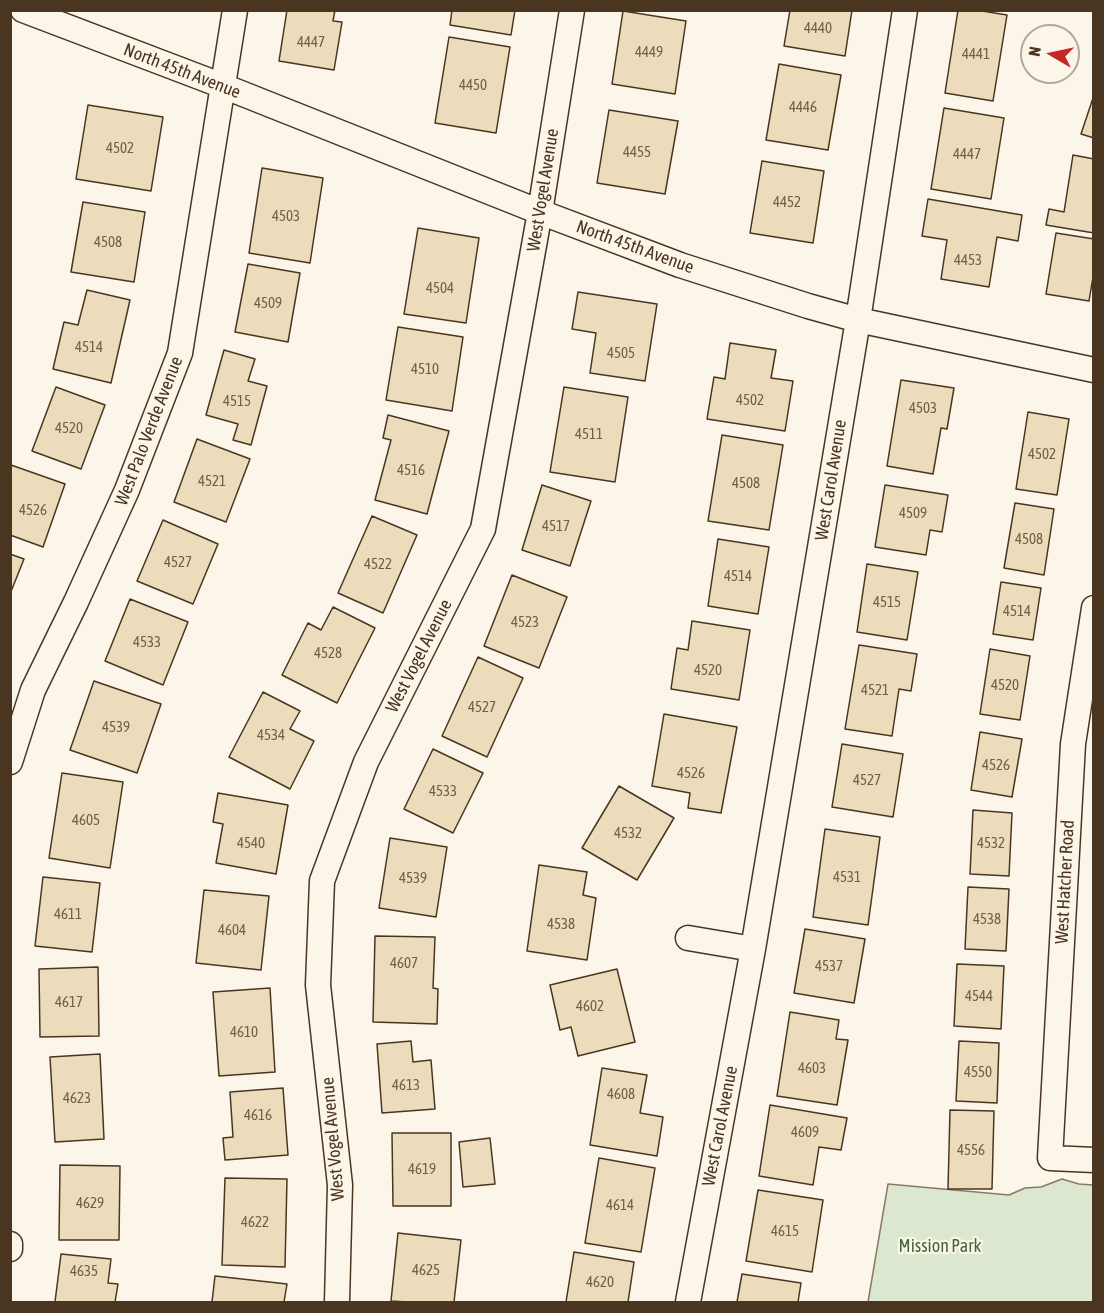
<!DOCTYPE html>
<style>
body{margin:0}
#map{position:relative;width:1104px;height:1313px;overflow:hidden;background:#fbf6e9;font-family:"Asap Condensed",sans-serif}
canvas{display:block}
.frame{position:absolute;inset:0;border:12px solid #4a3520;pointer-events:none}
.north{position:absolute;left:1020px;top:24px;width:60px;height:60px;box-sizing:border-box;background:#fbf6e9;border:2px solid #b4a999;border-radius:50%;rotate:279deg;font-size:16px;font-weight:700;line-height:24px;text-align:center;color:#4a3520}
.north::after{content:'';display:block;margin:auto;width:21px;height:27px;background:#c62828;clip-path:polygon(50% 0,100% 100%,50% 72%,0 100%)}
</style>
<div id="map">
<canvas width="1104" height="1313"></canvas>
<div class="frame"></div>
<div class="north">N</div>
</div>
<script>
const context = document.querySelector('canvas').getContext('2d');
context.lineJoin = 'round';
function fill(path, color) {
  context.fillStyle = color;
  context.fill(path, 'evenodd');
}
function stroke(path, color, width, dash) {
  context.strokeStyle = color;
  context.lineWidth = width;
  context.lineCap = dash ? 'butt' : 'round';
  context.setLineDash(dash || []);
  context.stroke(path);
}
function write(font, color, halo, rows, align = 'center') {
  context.font = font + ' "Asap Condensed",sans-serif';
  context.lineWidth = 4.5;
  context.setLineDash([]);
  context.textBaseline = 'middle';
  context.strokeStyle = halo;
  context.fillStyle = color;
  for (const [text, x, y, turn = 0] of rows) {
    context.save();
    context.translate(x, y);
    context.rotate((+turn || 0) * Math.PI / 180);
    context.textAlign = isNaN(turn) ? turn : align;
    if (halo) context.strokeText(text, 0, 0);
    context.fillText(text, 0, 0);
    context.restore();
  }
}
const green = new Path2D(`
 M1062,1179L1079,1184L1093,1185V1302H868L888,1184L1009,1195L1025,1188L1041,1187Z`);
fill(green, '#dce7d0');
stroke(green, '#887966', 1.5);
const building = new Path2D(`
 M287,10H335L333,21L342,22L334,70L279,61Z
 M452,10H515L511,35L450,25Z
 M790,10H852L845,56L784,46Z
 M958,10H976L1007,15L993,101L945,93Z
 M623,11L686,21L675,94L612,84Z
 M449,37L510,47L496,133L435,123Z
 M779,64L841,75L828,150L766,140Z
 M1094,95V138L1081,134Z
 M88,105L163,117L151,191L76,179Z
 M944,108L1004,118L991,199L931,189Z
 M609,110L678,121L665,194L597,183Z
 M1073,155L1094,159V233L1046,225L1049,209L1064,212Z
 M762,161L824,171L813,243L750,233Z
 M262,168L323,178L310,263L249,253Z
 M928,199L1022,215L1018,241L997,237L989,287L941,279L947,240L922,236Z
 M83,202L145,212L134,282L71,272Z
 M418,228L479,238L466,323L404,314Z
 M1056,233L1094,239V271L1089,301L1046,294Z
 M248,264L300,273L288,342L235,332Z
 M87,290L130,300L111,383L53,369L64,322L78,325Z
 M578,292L657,304L645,381L590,373L596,333L572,329Z
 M398,327L463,337L452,411L386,400Z
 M730,343L776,350L771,378L793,381L785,431L707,419L714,377L725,379Z
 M224,350L255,359L248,381L267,386L251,445L233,440L238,424L206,415Z
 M901,380L954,388L947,429L941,428L933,474L887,466Z
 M56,387L105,405L81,469L32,451Z
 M564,387L628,397L615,482L550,472Z
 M1028,412L1069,419L1057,495L1016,489Z
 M388,415L449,431L427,514L375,500L391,440L383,438Z
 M722,435L783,445L769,530L708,521Z
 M197,439L250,459L226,522L174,502Z
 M11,465L65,484L43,547L10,535Z
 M542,485L591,501L570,566L522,550Z
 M885,485L948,495L942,532L930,530L926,555L875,547Z
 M1015,503L1054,509L1044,575L1004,568Z
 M372,516L417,535L383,613L338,593Z
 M163,520L218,544L193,604L137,581Z
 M718,539L769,547L758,614L708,606Z
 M10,554L24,559L10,594Z
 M867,564L918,572L907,640L857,632Z
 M512,575L567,597L539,668L484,646Z
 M1001,582L1041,588L1033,640L993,634Z
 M130,599L188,622L163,685L105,661Z
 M333,607L375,628L337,703L282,675L308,623L321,630Z
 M692,621L750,630L739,700L671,689L677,648L688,650Z
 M859,645L917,654L911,691L899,689L892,736L845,729Z
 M990,649L1030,656L1020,720L980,714Z
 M478,657L523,678L487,757L442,736Z
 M94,681L161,704L137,773L70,750Z
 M263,692L300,711L290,729L314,741L290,789L229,757Z
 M664,714L737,727L721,813L688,808L690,793L652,786Z
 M980,732L1022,739L1012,797L971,790Z
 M842,744L903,754L893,817L832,807Z
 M433,749L483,773L453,833L404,809Z
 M62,773L123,782L110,868L49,858Z
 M619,786L674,818L637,880L582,848Z
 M218,793L288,805L276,874L216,863L223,824L213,822Z
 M973,810L1012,813L1009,876L970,874Z
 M825,829L880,837L868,925L813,917Z
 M390,838L447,847L436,917L379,908Z
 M539,865L587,872L583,895L596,898L587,960L527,951Z
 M43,877L100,883L92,952L35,946Z
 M968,887L1009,889L1006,951L965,949Z
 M204,890L269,896L261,970L196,963Z
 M805,929L865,939L854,1003L794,993Z
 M375,936L435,937L433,988L438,989L437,1024L373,1022Z
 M957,964L1004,966L1001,1029L954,1026Z
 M98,967L99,1036L40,1037L39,969Z
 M617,969L635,1042L578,1056L571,1027L560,1030L550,985Z
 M270,988L275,1072L219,1076L213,992Z
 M790,1012L839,1020L836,1039L848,1040L837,1105L777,1096Z
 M411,1041L413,1062L431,1060L435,1109L382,1113L377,1044Z
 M959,1041L999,1043L997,1103L956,1101Z
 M100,1054L104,1139L55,1142L50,1057Z
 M602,1068L647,1075L640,1113L663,1117L657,1156L590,1145Z
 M283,1088L288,1155L225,1160L223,1138L233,1137L230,1092Z
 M770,1105L847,1118L841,1150L819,1147L813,1185L759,1176Z
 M950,1110L994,1111L992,1189H948Z
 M392,1133H451V1206H393Z
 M490,1138L495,1184L463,1187L459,1142Z
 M599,1158L655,1168L641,1252L585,1243Z
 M60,1165L120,1166L119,1240H59Z
 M225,1178L287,1179L285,1267L222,1265Z
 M758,1190L823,1200L812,1272L746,1261Z
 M398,1233L461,1240L454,1302H407L391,1301Z
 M574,1252L634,1262L628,1302H566Z
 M61,1254L111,1259L108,1283L118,1284L115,1302H55Z
 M742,1274L801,1283L798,1302H737Z
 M215,1276L287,1284L284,1302H212Z`);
fill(building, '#ecdcbc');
stroke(building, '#4a3520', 1.5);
const minor = new Path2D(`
 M23,10L223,86L540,212L680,265L808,306L858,320L1094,370
 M1094,608L1073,744L1050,1158L1094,1160
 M10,762L33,690L76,602L127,490L180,353L235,10
 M688,938L753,949
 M10,1244V1249
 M337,1302L340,1185L318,985L322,881L366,762L483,529L540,212L572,10
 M688,1302L753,949L858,320L905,10`);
stroke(minor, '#4a3520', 27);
stroke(minor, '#fbf6e9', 24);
write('15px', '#725f47', null, [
 ["4440",818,28],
 ["4447",311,42],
 ["4449",649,52],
 ["4441",976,54],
 ["4450",473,85],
 ["4446",803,107],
 ["4502",120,148],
 ["4455",637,152],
 ["4447",967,154],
 ["4452",787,202],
 ["4503",286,216],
 ["4508",108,242],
 ["4453",968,260],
 ["4504",440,288],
 ["4509",268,303],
 ["4514",89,347],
 ["4505",621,353],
 ["4510",425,369],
 ["4502",750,400],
 ["4515",237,401],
 ["4503",923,408],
 ["4520",69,428],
 ["4511",589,434],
 ["4502",1042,454],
 ["4516",411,470],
 ["4521",212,481],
 ["4508",746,483],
 ["4526",33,510],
 ["4509",913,513],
 ["4517",556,526],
 ["4508",1029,539],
 ["4527",178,562],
 ["4522",378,564],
 ["4514",738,576],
 ["4515",887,602],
 ["4514",1017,611],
 ["4523",525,622],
 ["4533",147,642],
 ["4528",328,653],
 ["4520",708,670],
 ["4520",1005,685],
 ["4521",875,690],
 ["4527",482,707],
 ["4539",116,727],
 ["4534",271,735],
 ["4526",996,765],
 ["4526",691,773],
 ["4527",867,780],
 ["4533",443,791],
 ["4605",86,820],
 ["4532",628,833],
 ["4540",251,843],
 ["4532",991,843],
 ["4531",847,877],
 ["4539",413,878],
 ["4611",68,914],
 ["4538",987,919],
 ["4538",561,924],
 ["4604",232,930],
 ["4607",404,963],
 ["4537",829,966],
 ["4544",979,996],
 ["4617",69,1002],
 ["4602",590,1006],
 ["4610",244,1032],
 ["4603",812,1068],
 ["4550",978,1072],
 ["4613",406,1085],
 ["4608",621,1094],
 ["4623",77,1098],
 ["4616",258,1115],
 ["4609",805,1132],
 ["4556",971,1150],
 ["4619",422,1169],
 ["4629",90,1203],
 ["4614",620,1205],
 ["4622",255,1222],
 ["4615",785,1231],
 ["4625",426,1270],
 ["4635",84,1271],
 ["4620",600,1282]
]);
write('18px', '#4a3520', '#fbf6e9', [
 ["North 45th Avenue",182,71,21],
 ["West Vogel Avenue",543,190,-81],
 ["North 45th Avenue",635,247,20],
 ["West Palo Verde Avenue",149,431,-69],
 ["West Carol Avenue",831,480,-81],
 ["West Vogel Avenue",419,656,-63],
 ["West Hatcher Road",1065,882,-87],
 ["West Carol Avenue",720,1126,-79],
 ["West Vogel Avenue",333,1139,-95]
]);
write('18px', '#436837', '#fbf6e9', [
 ["Mission Park",940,1246]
]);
</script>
